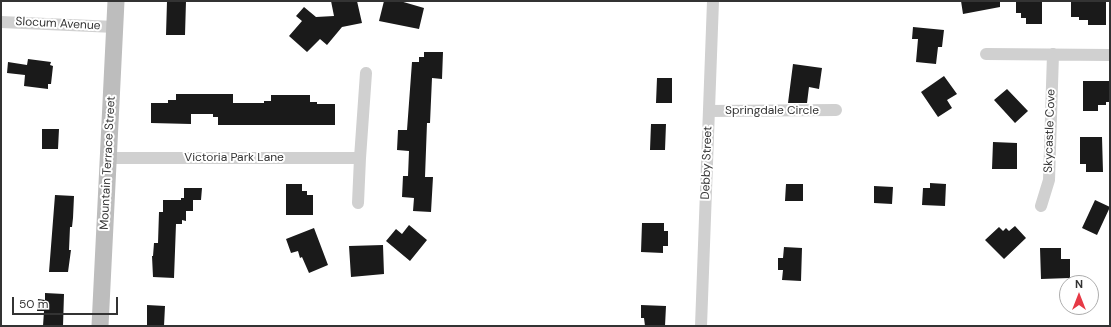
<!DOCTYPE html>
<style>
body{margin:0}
#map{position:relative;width:1111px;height:327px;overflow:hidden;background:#fff;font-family:"DM Sans",sans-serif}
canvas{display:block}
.frame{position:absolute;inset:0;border:2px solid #333;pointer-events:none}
.north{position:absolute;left:1059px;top:275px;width:40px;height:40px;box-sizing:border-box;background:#fff;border:1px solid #adadad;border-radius:50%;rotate:0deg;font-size:11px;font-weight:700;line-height:16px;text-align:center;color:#333}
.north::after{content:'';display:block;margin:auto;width:14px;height:18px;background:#e63946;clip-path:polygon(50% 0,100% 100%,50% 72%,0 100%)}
.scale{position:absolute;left:12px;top:297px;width:106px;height:18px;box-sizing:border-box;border:2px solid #333;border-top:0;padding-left:5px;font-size:12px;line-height:14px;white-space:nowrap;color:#333;-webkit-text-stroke:3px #fff;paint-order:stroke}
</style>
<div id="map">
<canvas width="1111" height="327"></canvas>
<div class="frame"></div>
<div class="north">N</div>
<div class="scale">50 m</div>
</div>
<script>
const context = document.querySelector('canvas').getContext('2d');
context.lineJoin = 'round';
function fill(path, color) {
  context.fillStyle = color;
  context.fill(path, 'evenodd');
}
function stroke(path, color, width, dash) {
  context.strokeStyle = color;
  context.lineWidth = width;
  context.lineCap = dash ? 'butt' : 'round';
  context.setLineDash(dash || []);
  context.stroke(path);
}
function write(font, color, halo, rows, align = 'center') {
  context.font = font + ' "DM Sans",sans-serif';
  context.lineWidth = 4;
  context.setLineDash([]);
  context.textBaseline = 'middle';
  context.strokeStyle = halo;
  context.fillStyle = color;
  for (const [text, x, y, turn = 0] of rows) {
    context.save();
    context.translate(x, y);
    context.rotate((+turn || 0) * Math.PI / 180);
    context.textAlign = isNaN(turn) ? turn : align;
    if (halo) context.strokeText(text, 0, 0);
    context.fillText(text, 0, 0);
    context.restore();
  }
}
fill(new Path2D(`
 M167,1H186L185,35H166Z
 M331,1H357L362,23L342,27L327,45L320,39L307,52L289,36L302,21L296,16L304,7L316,17L334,16Z
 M384,1H400L424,8L419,29L379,21Z
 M961,1H1000V7L963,14Z
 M1016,1H1042V24H1026V18H1021V13H1016Z
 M1071,1H1106V25H1088V20H1079V17H1071Z
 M913,27L944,30L942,47H938L936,64L916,62L918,39H912Z
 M424,52H443L442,79L432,78L430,123H427L425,177H433L431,212L413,211L414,198L402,197L403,176H408L409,151L397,150L398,130H407L412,62H419V57H424Z
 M28,59L51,62L50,65L53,66L51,84H48V89L24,86L25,75L7,73L8,62L27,65Z
 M793,64L822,68L819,89L809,87L807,103H788Z
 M944,76L957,94L947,100L952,108L938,117L921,92Z
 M657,78H672V103H656Z
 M1083,81H1110V102H1106V105H1098V111H1083Z
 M1007,89L1028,111L1015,123L994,100Z
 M176,94H233V103H264V101H271V95H310V102H317V104H335V125H218V117H213V114H191V124L151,123V103H168V100H176Z
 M651,124H666L665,150H650Z
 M42,129H59L58,149H42Z
 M1080,137H1102L1103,172H1086V164H1080Z
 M993,142L1017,143V169H992Z
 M930,183L946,184L945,206L922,205L923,188H930Z
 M286,184H302V191H307V195H313V215H286Z
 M786,184H803V201H785Z
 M874,186L893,187L892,204L874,203Z
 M184,188H202L201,200H193V211H186V221L182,220V224H176L174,278L153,277L152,256H153L154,243H158L159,212H163V200H181V198H184Z
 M55,195L74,196L73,218L72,227H70L69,250H71L68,272H49Z
 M1095,200L1110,207L1097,235L1082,228Z
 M642,223H664V231H668V246H663V253L641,252Z
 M409,225L427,240L410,261L386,241L396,229L402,234Z
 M1015,226L1026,238L1004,259L985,240L999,227L1003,231L1006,228L1009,231Z
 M314,228L328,265L309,273L302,257L300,258L298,251L291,253L286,239Z
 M383,245L384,274L351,277L349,246Z
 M784,247L802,248L801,281L782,280L783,270H778V258H783Z
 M1040,248H1061V259H1070V278L1041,279Z
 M45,293L64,294L63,326H43L44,311H37L38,299L45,300Z
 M147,305L165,306L164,326H147Z
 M641,305L666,306L665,326H645L644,318H641Z`), '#1a1a1a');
stroke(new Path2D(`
 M1,22L115,27
 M986,54L1110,55
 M709,111L836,110
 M108,158H360L366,73
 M358,203L360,158
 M1041,206L1049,180L1053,54
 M701,326L713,1`), '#d0d0d0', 12);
stroke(new Path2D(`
 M100,326L116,1`), '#bdbdbd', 17);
write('12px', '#333', '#fff', [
 ["Slocum Avenue",58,24,3],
 ["Springdale Circle",772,111],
 ["Skycastle Cove",1050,131,-88],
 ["Victoria Park Lane",234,158],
 ["Mountain Terrace Street",108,163,-87],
 ["Debby Street",707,163,-88]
]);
</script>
